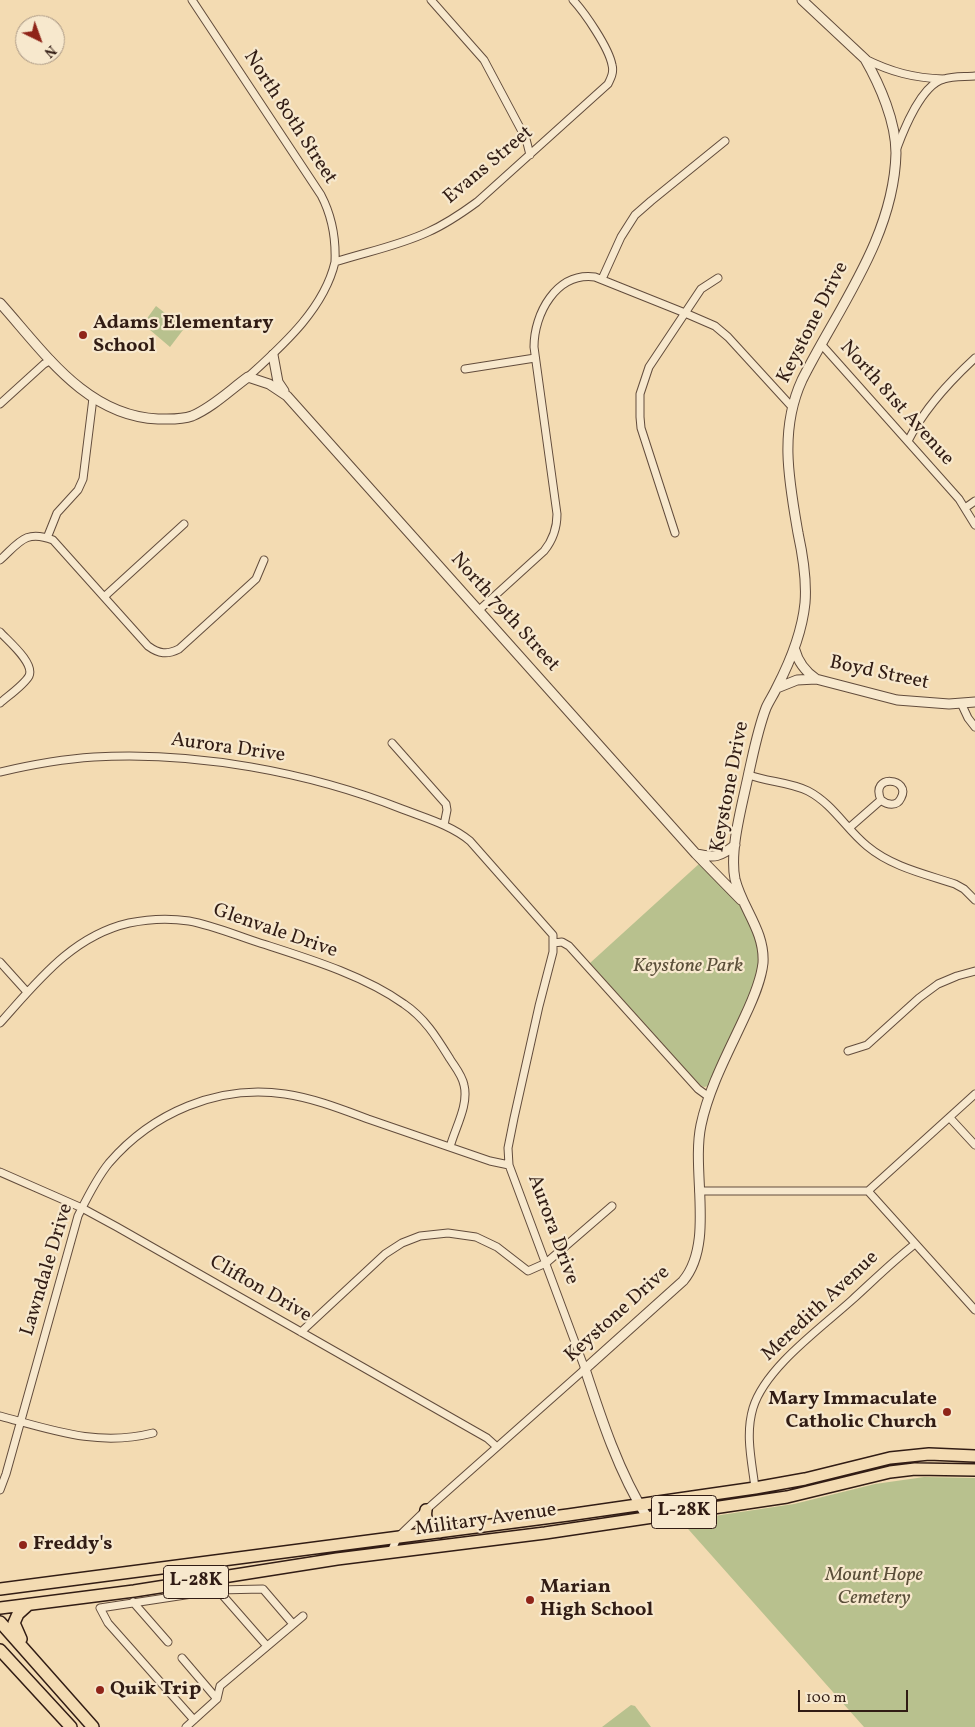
<!DOCTYPE html>
<style>
body{margin:0}
#map{position:relative;width:975px;height:1727px;overflow:hidden;background:#f3dbb2;font-family:Vollkorn,serif}
canvas{display:block}
.north{position:absolute;left:15px;top:15px;width:50px;height:50px;box-sizing:border-box;background:#f7e8cd;border:1px solid #a89683;border-radius:50%;rotate:138deg;font-size:14px;font-weight:700;line-height:20px;text-align:center;color:#311c14}
.north::after{content:'';display:block;margin:auto;width:18px;height:22px;background:#8f2418;clip-path:polygon(50% 0,100% 100%,50% 72%,0 100%)}
.scale{position:absolute;left:798px;top:1690px;width:110px;height:22px;box-sizing:border-box;border:2px solid #311c14;border-top:0;padding-left:6px;font-size:15px;line-height:18px;white-space:nowrap;color:#311c14;-webkit-text-stroke:4px #f7e8cd;paint-order:stroke}
</style>
<div id="map">
<canvas width="975" height="1727"></canvas>
<div class="north">N</div>
<div class="scale">100 m</div>
</div>
<script>
const context = document.querySelector('canvas').getContext('2d');
context.lineJoin = 'round';
function fill(path, color) {
  context.fillStyle = color;
  context.fill(path, 'evenodd');
}
function stroke(path, color, width, dash) {
  context.strokeStyle = color;
  context.lineWidth = width;
  context.lineCap = dash ? 'butt' : 'round';
  context.setLineDash(dash || []);
  context.stroke(path);
}
function write(font, color, halo, rows, align = 'center') {
  context.font = font + ' Vollkorn,serif';
  context.lineWidth = 4.5;
  context.setLineDash([]);
  context.textBaseline = 'middle';
  context.strokeStyle = halo;
  context.fillStyle = color;
  for (const [text, x, y, turn = 0] of rows) {
    context.save();
    context.translate(x, y);
    context.rotate((+turn || 0) * Math.PI / 180);
    context.textAlign = isNaN(turn) ? turn : align;
    if (halo) context.strokeText(text, 0, 0);
    context.fillText(text, 0, 0);
    context.restore();
  }
}
fill(new Path2D(`
 M156,306L174,320L176,318L186,326L170,347L143,324Z
 M700,863C713,877 735,896 744,911C752,924 759,939 759,954C760,992 725,1051 709,1086L704,1087L700,1085L590,963Z
 M924,1477L975,1478V1727H864L681,1521L794,1504L875,1484Z
 M631,1705L635,1706L651,1727H602Z`), '#b8c18e');
const minor = new Path2D(`
 M192,0L321,195C332,216 336,238 335,262
 M431,0L484,60L526,139L530,155
 M865,59C891,72 914,78 943,79
 M897,148C904,129 922,84 944,79C953,76 965,77 975,76
 M602,279L621,237L635,215L651,201L725,141
 M821,344L959,499L975,525
 M465,369L535,358
 M248,377C283,345 324,309 335,262C366,252 398,246 428,232C446,224 462,213 477,202L608,84C611,78 614,72 612,65C609,48 585,13 573,0
 M0,404L44,364L51,360
 M908,441C924,409 948,383 975,358
 M965,508L975,501
 M675,533L641,428L640,417V394L649,367L701,289L718,278
 M47,538L57,513L78,490L83,479L93,398
 M0,560C19,543 25,529 53,540L148,646C159,654 167,655 179,649L256,579L264,560
 M104,597L184,524
 M478,611L544,551C553,540 557,529 557,514L534,347C534,314 556,272 595,277L685,313L715,326L728,337L792,407
 M0,632C8,641 35,663 29,676C24,685 8,696 0,703
 M961,703L968,718L975,727
 M392,743L446,804L447,810L444,825
 M0,772C30,765 63,759 94,757C194,751 309,772 402,809C425,818 451,825 470,841L553,935V952L539,1006L514,1118L508,1148L509,1165L585,1369L426,1510L397,1538L391,1552
 M749,775C768,782 790,782 808,791C833,804 846,829 867,846C892,867 925,874 955,884L964,889L975,900
 M849,828L881,800C887,805 897,807 901,798C912,778 869,773 881,800
 M553,943L562,942L569,946L698,1089L709,1097
 M0,962L27,992
 M0,1023C37,982 72,936 129,923C148,919 170,918 189,921C211,925 233,934 254,941C303,957 362,974 404,1004C425,1018 437,1038 450,1059C455,1067 462,1075 464,1085C469,1105 455,1128 450,1147
 M848,1051L867,1045L919,998L938,984L957,976L975,971
 M950,1118L975,1145
 M0,1172L82,1208L117,1227L487,1438L497,1447
 M699,1191H868L975,1310
 M868,1191L975,1094
 M301,1332L385,1254L402,1243L420,1236L448,1233L476,1237L497,1247L528,1271L546,1263L612,1206
 M0,1416C52,1430 98,1447 153,1433
 M755,1488C752,1462 745,1435 753,1408C765,1368 821,1328 852,1300C873,1281 893,1261 915,1244
 M0,1490L6,1474L78,1216C87,1198 96,1179 109,1163C152,1113 218,1084 285,1094C313,1098 341,1109 368,1119C409,1133 449,1147 490,1161L509,1165
 M218,1590L267,1646
 M133,1602L168,1642
 M182,1658L217,1699
 M194,1720L108,1623L100,1608L218,1590L263,1589L293,1624
 M186,1727L217,1699L220,1686L303,1616`);
const tertiary = new Path2D(`
 M0,303C44,352 86,416 158,419C170,419 181,420 192,416C213,407 230,390 248,377L269,384L287,396L696,854C715,858 720,857 735,845
 M273,355L278,382L284,391
 M795,650C798,662 805,671 816,679
 M777,688L797,680L816,679L897,700L949,704L975,702
 M696,854L741,900
 M647,1517C619,1473 601,1418 585,1369L683,1281C715,1243 691,1172 701,1125C709,1087 729,1051 745,1016C753,999 761,981 763,963C765,931 742,908 735,879C729,849 743,802 749,772C754,750 758,729 766,708C769,701 774,694 777,687C791,660 802,633 805,603C807,579 803,556 798,533C789,481 779,430 802,380C838,308 894,237 896,153C896,122 880,85 865,59L802,0`);
const primary = new Path2D(`
 M426,1510C424,1522 430,1528 440,1532
 M0,1589L568,1515L755,1488L805,1479L890,1458L929,1454L975,1456
 M0,1608L134,1591L337,1559L545,1533L787,1497L890,1472L915,1469L975,1470
 M0,1622L93,1727
 M21,1639L14,1623L18,1614L28,1605
 M0,1650L71,1727`);
stroke(minor, '#624c3c', 9);
stroke(tertiary, '#624c3c', 11);
stroke(primary, '#311c14', 14);
stroke(minor, '#f7e8cd', 7);
stroke(tertiary, '#f7e8cd', 9);
stroke(primary, '#f3dbb2', 11);
for (const [x, y, r, color] of [
 [83,335,5,"#8f2418"],
 [947,1412,5,"#8f2418"],
 [23,1545,5,"#8f2418"],
 [530,1600,5,"#8f2418"],
 [100,1690,5,"#8f2418"]
]) {
  const dot = new Path2D();
  dot.arc(x, y, r, 0, 2 * Math.PI);
  context.fillStyle = color;
  context.fill(dot);
  stroke(dot, '#f7e8cd', 2);
}
for (const [x, y, w] of [
 [684,1512,65],
 [196,1582,65]
]) {
  const box = new Path2D();
  box.roundRect(x - w / 2, y - 16.5, w, 33, 4);
  context.fillStyle = '#f7e8cd';
  context.fill(box);
  stroke(box, '#311c14', 1);
}
write('bold 19px', '#311c14', null, [
 ["L-28K",684,1512],
 ["L-28K",196,1582]
]);
write('20px', '#311c14', '#f7e8cd', [
 ["North 80th Street",289,118,57],
 ["Evans Street",489,166,-40],
 ["Keystone Drive",814,323,-63],
 ["North 81st Avenue",896,404,48],
 ["North 79th Street",504,613,48],
 ["Boyd Street",879,674,12],
 ["Aurora Drive",228,749,8],
 ["Keystone Drive",731,787,-79],
 ["Glenvale Drive",275,932,19],
 ["Aurora Drive",552,1230,70],
 ["Lawndale Drive",48,1270,-73],
 ["Clifton Drive",260,1290,30],
 ["Meredith Avenue",821,1307,-43],
 ["Keystone Drive",618,1315,-42],
 ["Military Avenue",486,1521,-8]
]);
write('bold 20px', '#311c14', '#f7e8cd', [
 ["Adams Elementary",93,324],
 ["School",93,347],
 ["Mary Immaculate",937,1400,"right"],
 ["Catholic Church",937,1423,"right"],
 ["Freddy's",33,1545],
 ["Marian",540,1588],
 ["High School",540,1611],
 ["Quik Trip",110,1690]
], 'left');
write('italic 20px', '#5a4e39', '#f7e8cd', [
 ["Keystone Park",688,967],
 ["Mount Hope",874,1576],
 ["Cemetery",874,1599]
]);
</script>
